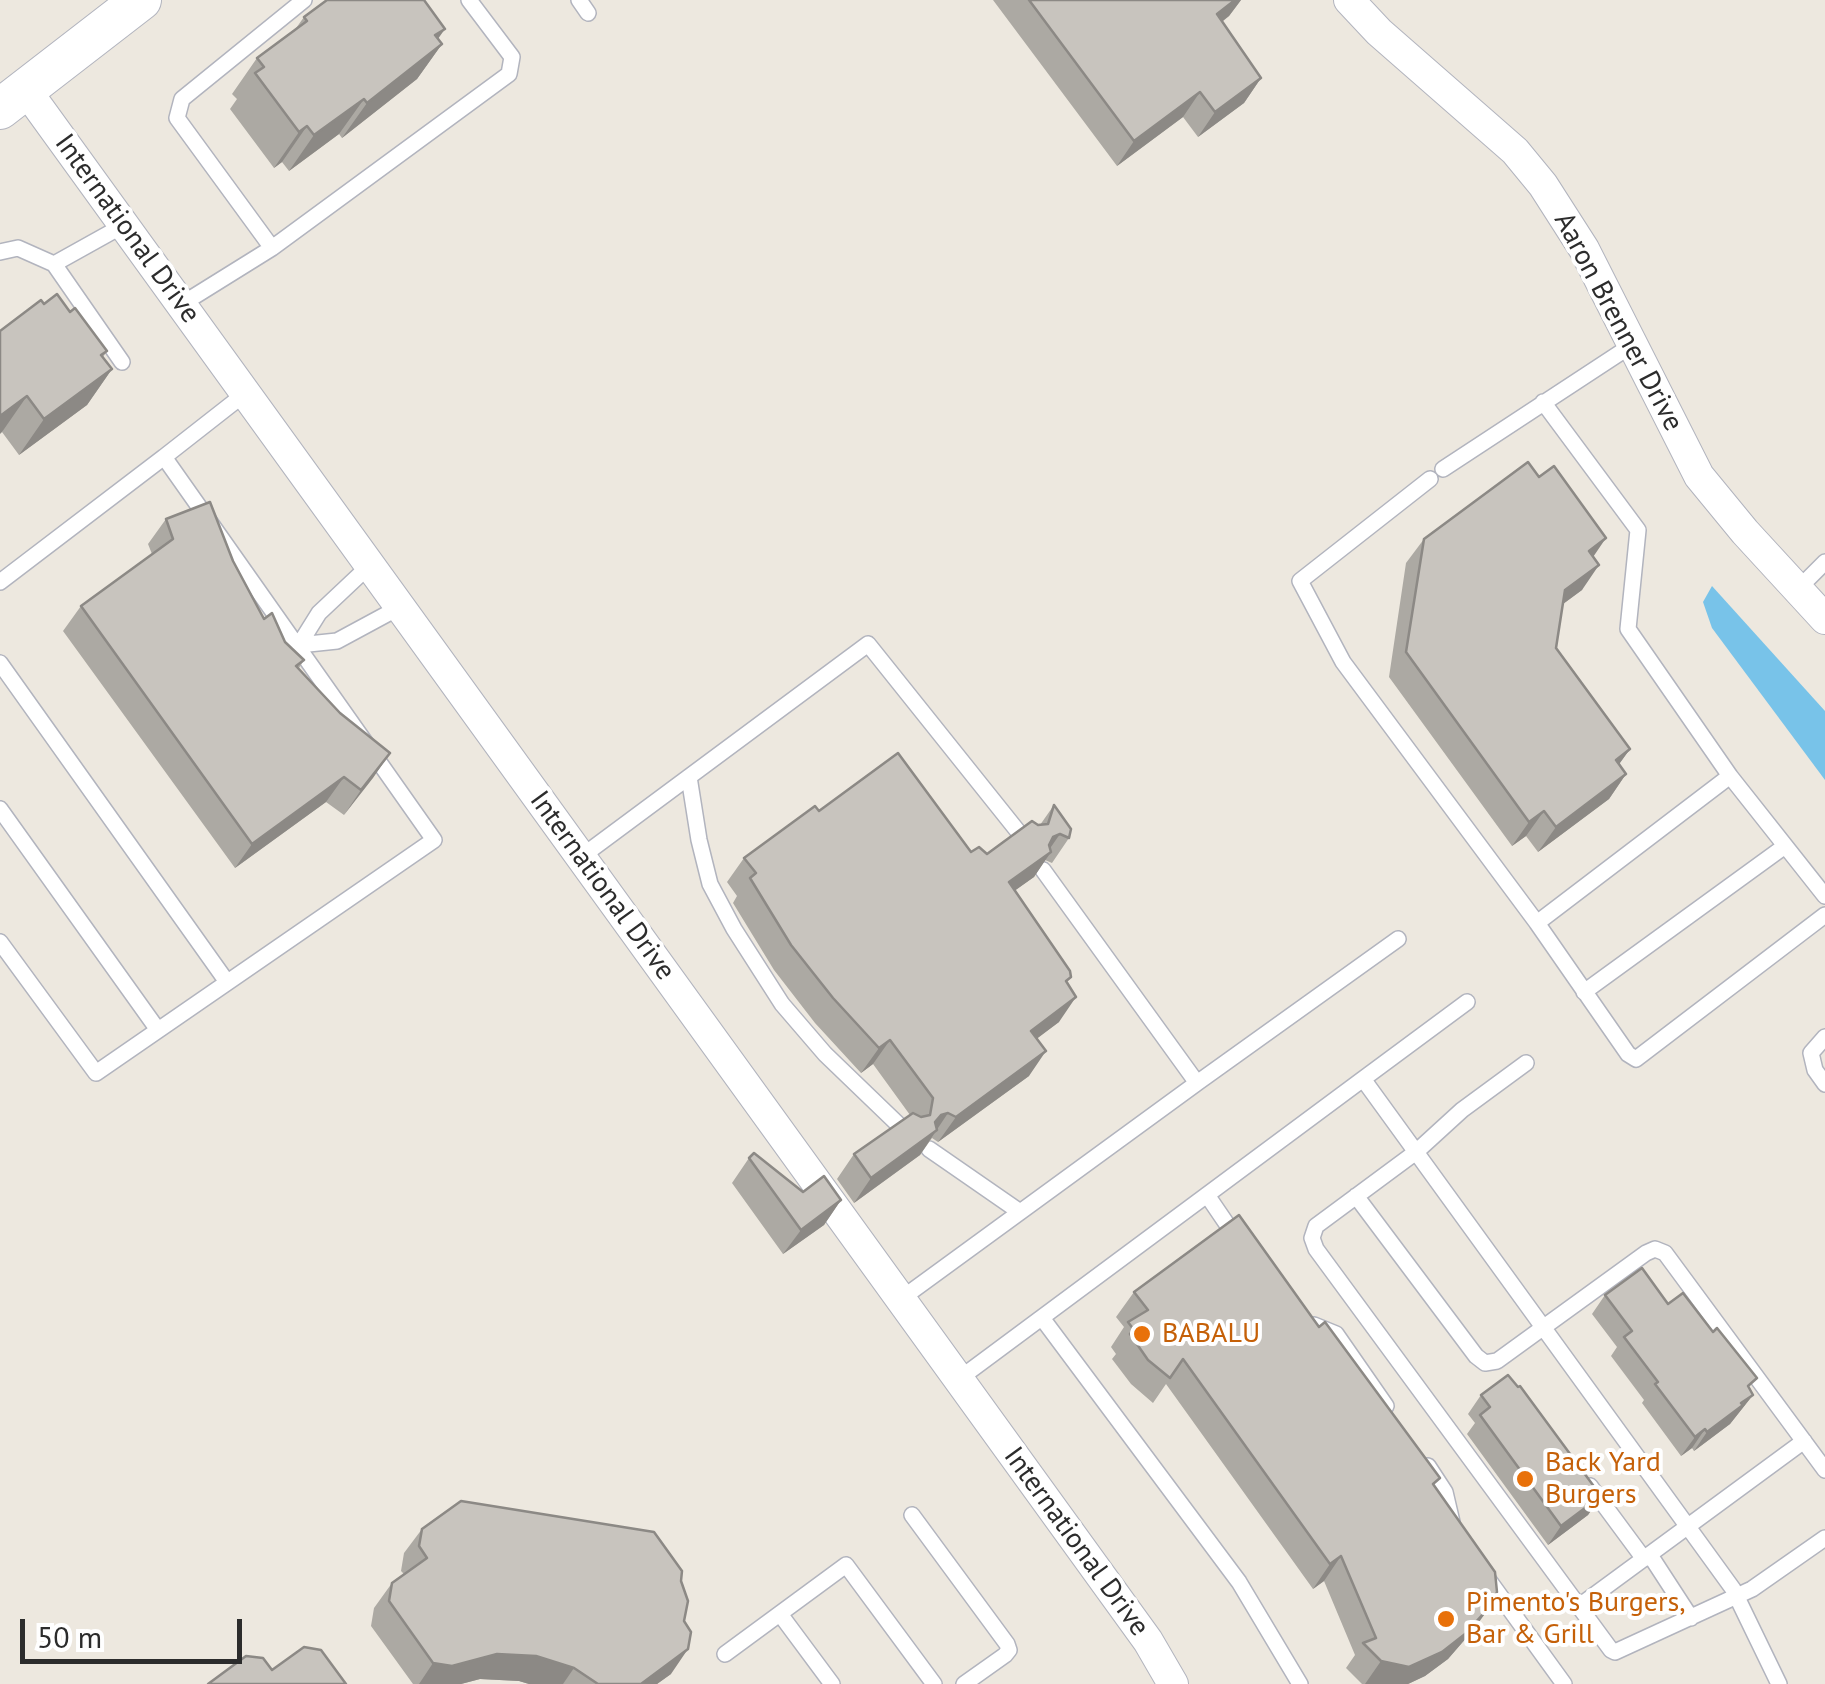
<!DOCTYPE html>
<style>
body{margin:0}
#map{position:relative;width:1825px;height:1684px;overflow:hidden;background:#ede8df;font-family:"PT Sans",sans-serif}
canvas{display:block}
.scale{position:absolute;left:20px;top:1619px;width:222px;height:45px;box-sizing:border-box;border:5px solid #2c2c2c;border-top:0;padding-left:12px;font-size:30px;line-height:35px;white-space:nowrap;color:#2c2c2c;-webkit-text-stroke:8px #fff;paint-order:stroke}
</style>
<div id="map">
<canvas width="1825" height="1684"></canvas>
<div class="scale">50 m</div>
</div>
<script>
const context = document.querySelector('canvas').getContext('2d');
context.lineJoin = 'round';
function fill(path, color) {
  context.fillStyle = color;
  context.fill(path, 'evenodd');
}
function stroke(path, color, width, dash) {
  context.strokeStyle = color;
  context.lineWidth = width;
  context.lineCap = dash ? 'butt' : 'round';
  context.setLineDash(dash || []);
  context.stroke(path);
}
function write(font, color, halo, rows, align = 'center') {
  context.font = font + ' "PT Sans",sans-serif';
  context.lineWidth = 8;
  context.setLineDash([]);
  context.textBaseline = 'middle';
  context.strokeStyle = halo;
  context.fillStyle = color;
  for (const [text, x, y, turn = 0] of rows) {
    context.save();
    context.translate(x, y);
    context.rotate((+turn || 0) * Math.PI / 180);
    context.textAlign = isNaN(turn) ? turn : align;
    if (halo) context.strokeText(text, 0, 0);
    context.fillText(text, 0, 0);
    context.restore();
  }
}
fill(new Path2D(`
 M1712,586L1825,711V780L1712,628L1703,602Z`), '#78c3e9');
const service = new Path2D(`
 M579,0L588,13
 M272,248L177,118L182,99L304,0
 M0,252L18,248L54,264L124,225
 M54,264L122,362
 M182,304L272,248L509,74L512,57L469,0
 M164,457L247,392
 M1443,469L1632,345
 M1430,479L1300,581L1343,662L1537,923L1730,776L1628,629L1638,530L1543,402
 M0,582L164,457L434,840L96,1073L0,942
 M1798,589L1825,562
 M299,645L337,641L400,607
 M299,645L319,613L370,565
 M0,663L227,982
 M1730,776L1825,896
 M689,777L699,840L710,884L734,929L782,1004L825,1054L905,1131
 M0,809L158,1030
 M581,857L868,644L1024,839
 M1537,923L1628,1054L1636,1059L1825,915
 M1584,992L1785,846
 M1467,1002L1363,1079L1733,1589L1779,1684
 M1825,1037L1811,1053L1815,1070L1825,1084
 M1526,1063L1462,1110L1416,1152L1316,1226L1312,1238L1316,1249L1611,1650L1615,1652L1752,1589L1825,1538
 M1197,1083L1398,939
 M929,1149L1020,1212
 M1207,1195L1237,1239
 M1356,1196L1476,1356L1485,1363L1497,1361L1646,1253L1655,1249L1665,1253L1825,1470
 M901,1299L1197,1083L1043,870
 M1042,1318L1239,1582L1300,1684
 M1314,1325L1336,1334L1386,1406
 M959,1379L1363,1079
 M1428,1466L1445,1492L1452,1522
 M1590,1486L1644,1559
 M912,1515L1007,1644L1009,1650L1005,1655L964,1684
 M1650,1555L1691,1618
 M1485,1575L1564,1684
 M1578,1607L1804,1441
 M780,1614L832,1684
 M725,1654L846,1565L934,1684`);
const minor = new Path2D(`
 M1349,0L1379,32L1515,151L1543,185L1584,249L1699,476L1745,532L1825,619
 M26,90L1148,1641L1173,1684`);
const tertiary = new Path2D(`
 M0,109L141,0`);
stroke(service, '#b2b4be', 18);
stroke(minor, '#b2b4be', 32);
stroke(tertiary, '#b2b4be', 42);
stroke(service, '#fff', 15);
stroke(minor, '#fff', 30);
stroke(tertiary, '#fff', 40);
fill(new Path2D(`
 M993,0H1241L1229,16L1222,22L1261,78L1244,103L1198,137L1183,117L1117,166Z
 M304,17L438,39L442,44L417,79L342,138L339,134L289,171L282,162L274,168L230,109L237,99L232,94L257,58L294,31Z
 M44,304L70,312L107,351L103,357L112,369L87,405L19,455L2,432Z
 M166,519L233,561L264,619L285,642L304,660L299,668L340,713L390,753L344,815L326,802L235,868L63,631L81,606L152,554L148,544Z
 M1424,539L1593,556L1582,590L1563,604L1556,648L1630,749L1619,764L1626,774L1609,799L1538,852L1526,836L1512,846L1389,677L1406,563Z
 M1054,805L1069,838L1052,863L1045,860L1034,877L1015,890L1071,977L1067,982L1059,1022L1037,1038L1029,1076L938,1142L932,1138L920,1155L854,1203L837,1179L854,1154L910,1115L873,1064L861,1073L815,1023L774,970L733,903L737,896L727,882L744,858L819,811L971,852L987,854L1040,825Z
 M749,1158L803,1192L841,1200L824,1225L783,1254L732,1183Z
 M1134,1292L1434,1486L1474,1629L1448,1659L1425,1676L1408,1684H1362L1346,1668L1355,1655L1324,1581L1313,1589L1166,1384L1153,1403L1131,1384L1112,1359L1116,1354L1111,1347L1124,1327L1116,1317Z
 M1605,1295L1668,1304L1750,1388L1753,1395L1730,1424L1694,1451L1692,1448L1681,1456L1642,1403L1644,1400L1611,1356L1617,1347L1592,1314Z
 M1481,1395L1601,1496L1588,1515L1548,1545L1467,1434L1475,1423L1468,1414Z
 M422,1529L671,1674L657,1684H529L519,1681L480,1679L461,1684H413L371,1626L374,1608L392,1583L404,1574L401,1571L404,1553Z`), '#aca9a3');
fill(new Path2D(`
 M1235,0H1241L1229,16L1199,39L1217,14Z
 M445,29L425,57L442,44L417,79L342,138L367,103L435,35Z
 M1261,78L1244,103L1198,137L1215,112Z
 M1200,92L1183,117L1117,166L1134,141Z
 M364,99L339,134L289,171L314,135Z
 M307,126L282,162L274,168L299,132Z
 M112,369L87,405L19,455L44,419Z
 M27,396L2,432L0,434V416Z
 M1606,538L1589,563V551Z
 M1599,565L1582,590L1548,615L1565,590Z
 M1630,749L1612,774L1616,760Z
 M390,753L373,778L344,815L361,790Z
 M1626,774L1609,799L1538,852L1556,827Z
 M344,777L326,802L235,868L252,844Z
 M1544,811L1526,836L1512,846L1529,822Z
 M1060,834L1044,857L1051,852L1034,877L992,907L1009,882L1053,837Z
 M1076,997L1059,1022L1014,1056L1031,1031Z
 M890,1040L873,1064L861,1073L879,1048Z
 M1046,1051L1029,1076L938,1142L956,1117Z
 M948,1113L920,1155L854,1203L871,1178L941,1115Z
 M841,1200L824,1225L783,1254L801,1230Z
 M1753,1395L1730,1424L1694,1451L1707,1432Z
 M1705,1429L1692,1448L1681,1456L1695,1437Z
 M1601,1496L1588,1515L1548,1545L1561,1526Z
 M1341,1556L1324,1581L1313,1589L1330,1564Z
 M1492,1604L1474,1629L1448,1659L1425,1676L1408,1684H1365L1381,1661Z
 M688,1649L671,1674L657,1684H641Z
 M497,1654L536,1656L574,1668L563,1684H529L519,1681L480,1679L461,1684H419L433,1663Z`), '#8c8985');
const building = new Path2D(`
 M327,0H424L445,29L435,35L442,44L367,103L364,99L314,135L307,126L299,132L255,73L264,67L257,58L307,21L304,17Z
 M1029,0H1235L1217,14L1261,78L1215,112L1200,92L1134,141Z
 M57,294L70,312L75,308L107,351L101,355L112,369L44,419L27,396L0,416V331L41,300L44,304Z
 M1528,462L1539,477L1554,466L1606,538L1589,551L1599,565L1565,590L1556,648L1630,749L1616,760L1626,774L1556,827L1544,811L1529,822L1406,652L1424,539Z
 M210,502L233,561L264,619L272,613L285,642L304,660L296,666L340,713L390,753L361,790L344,777L252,844L81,606L173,539L166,519Z
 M898,753L971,852L979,847L987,854L1032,821L1038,825L1048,824L1054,805L1071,829L1069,838L1060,834L1053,837L1049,845L1051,852L1009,882L1070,971L1071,977L1066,981L1076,997L1031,1031L1046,1051L956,1117L948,1113L941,1115L935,1122L937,1130L871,1178L854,1154L913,1113L921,1117L930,1115L933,1098L890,1040L879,1048L833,998L791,945L750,878L756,873L744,858L815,806L819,811Z
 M754,1153L803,1192L824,1176L841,1200L801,1230L749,1158Z
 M1239,1215L1319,1327L1325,1322L1440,1478L1433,1484L1495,1572L1497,1592L1492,1604L1465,1634L1442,1652L1409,1667L1381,1661L1363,1643L1376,1638L1341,1556L1330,1564L1183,1359L1170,1378L1148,1360L1130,1334L1134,1330L1128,1322L1148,1310L1134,1292Z
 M1642,1268L1668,1304L1683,1293L1713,1332L1717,1328L1757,1378L1748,1386L1753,1395L1741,1403L1743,1405L1707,1432L1705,1429L1695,1437L1655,1384L1658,1382L1624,1337L1632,1331L1605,1295Z
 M1508,1375L1518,1387L1520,1386L1601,1496L1561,1526L1480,1415L1490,1407L1481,1395Z
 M461,1501L654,1532L682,1571L681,1581L688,1601L684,1621L691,1632L688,1649L641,1684H598L574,1668L536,1656L497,1654L452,1666L433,1663L389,1601L392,1583L427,1558L419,1546L422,1529Z
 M304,1647L321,1650L346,1684H208L246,1656L263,1658L272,1670Z`);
fill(building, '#c8c4be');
stroke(building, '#8c8985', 2.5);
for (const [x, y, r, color] of [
 [1142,1334,10,"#e8710a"],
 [1525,1479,10,"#e8710a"],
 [1446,1619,10,"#e8710a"]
]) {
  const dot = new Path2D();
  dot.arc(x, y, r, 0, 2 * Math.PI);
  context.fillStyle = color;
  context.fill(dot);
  stroke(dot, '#fff', 4);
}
write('28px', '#2c2c2c', '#fff', [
 ["International Drive",127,229,54],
 ["Aaron Brenner Drive",1618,322,62],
 ["International Drive",602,886,54],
 ["International Drive",1076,1542,54]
]);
write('28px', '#c56008', '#fff', [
 ["BABALU",1162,1334],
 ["Back Yard",1545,1463],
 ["Burgers",1545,1495],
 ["Pimento's Burgers,",1466,1603],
 ["Bar & Grill",1466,1635]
], 'left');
</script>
